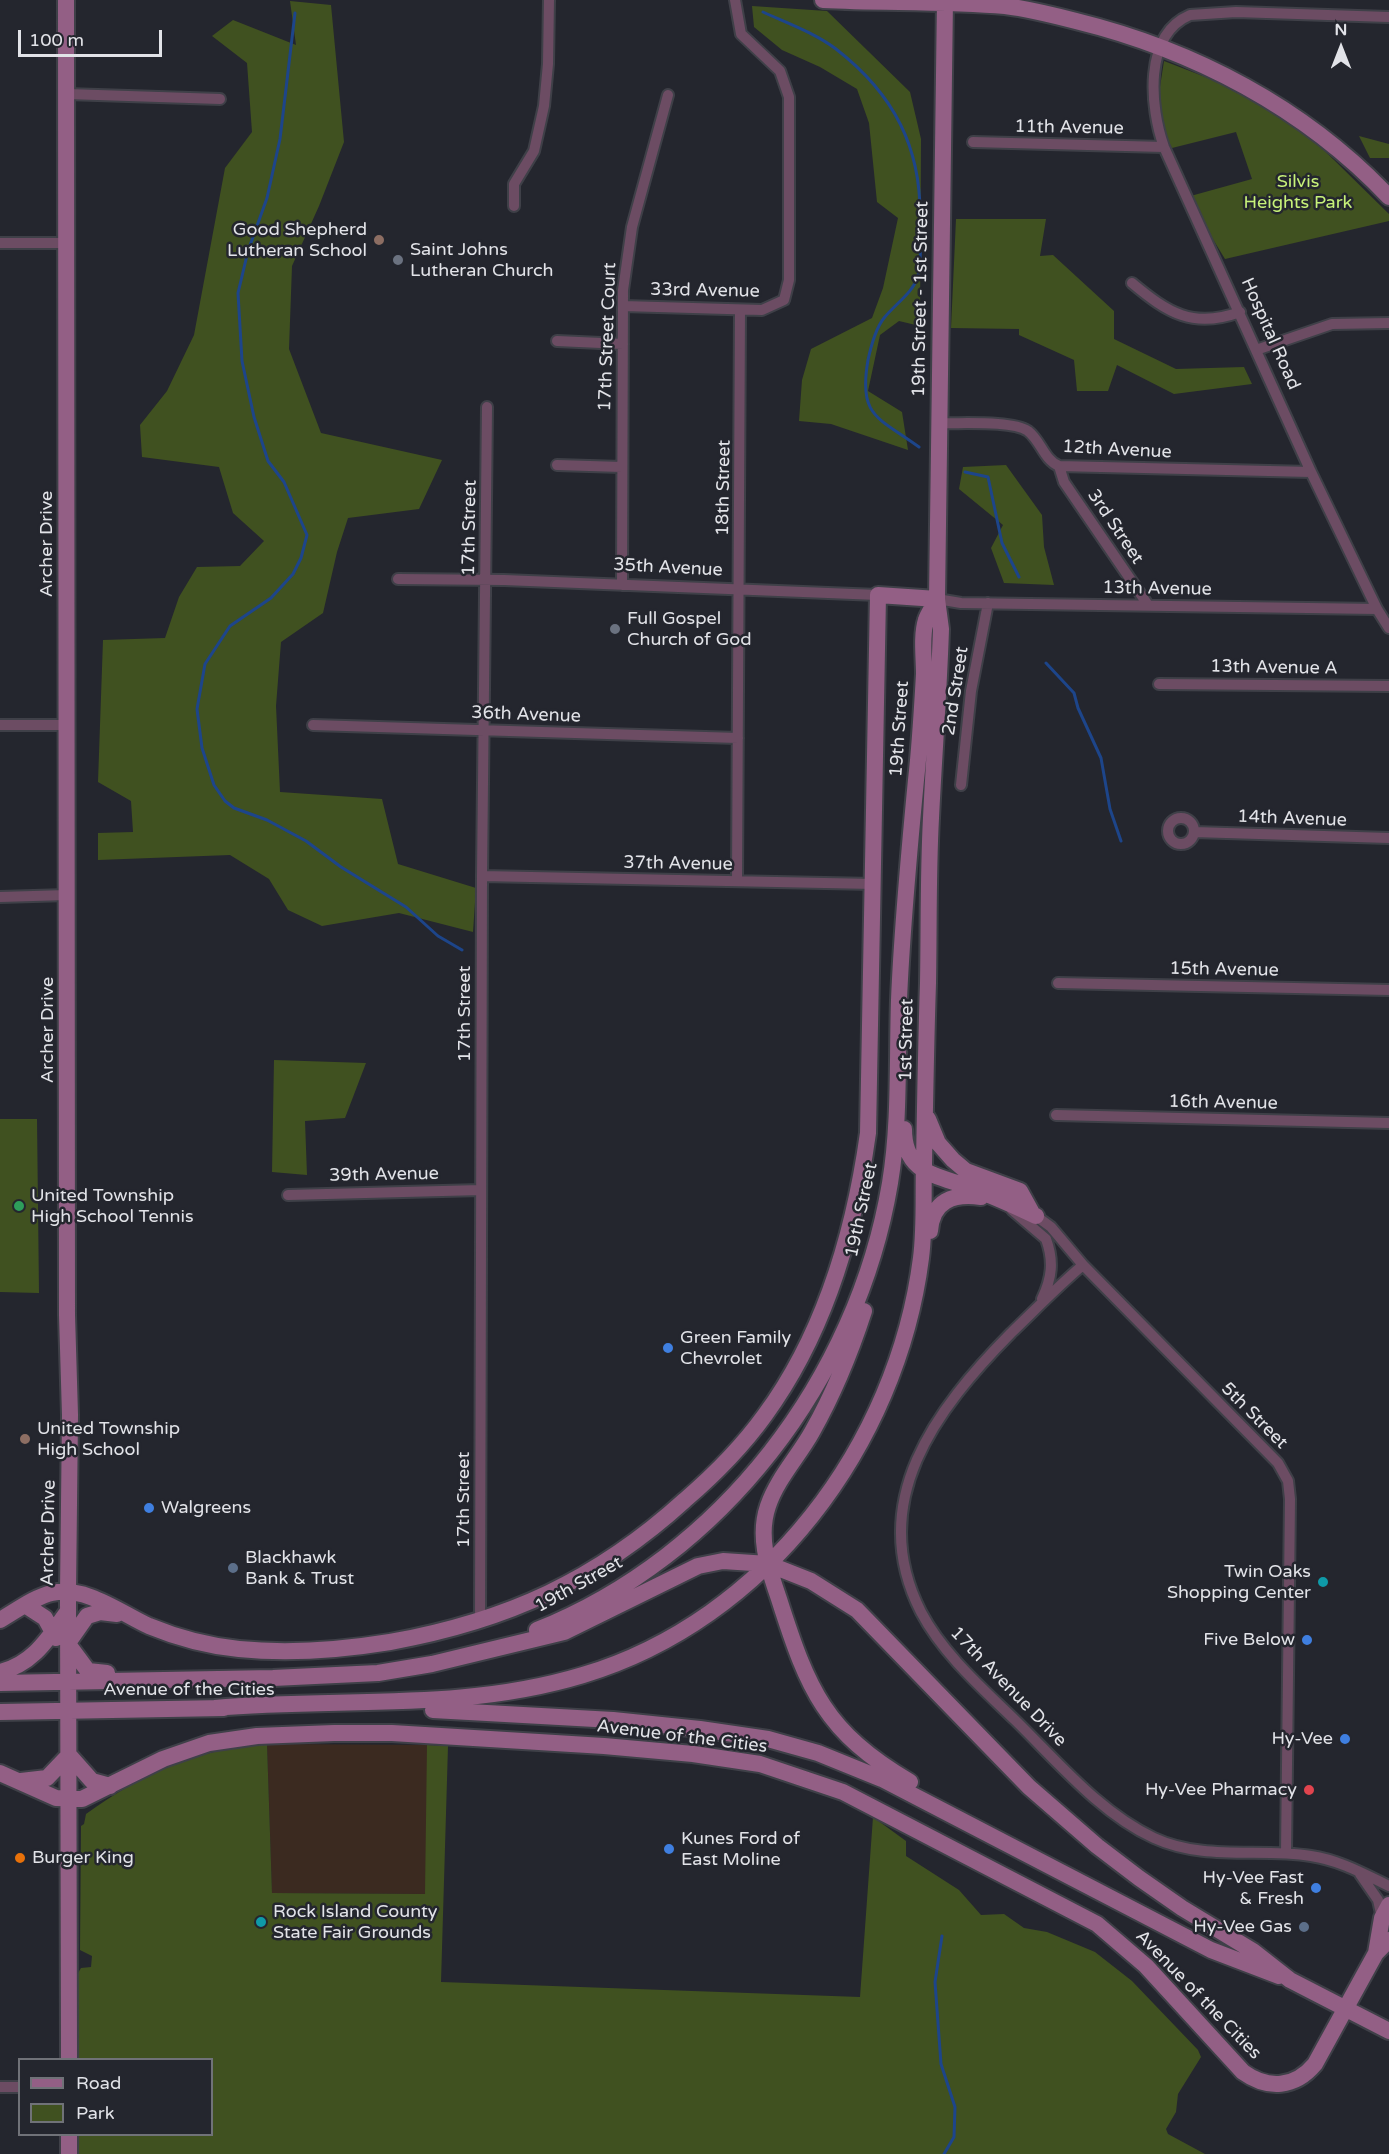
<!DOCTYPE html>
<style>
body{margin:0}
#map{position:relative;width:1389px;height:2154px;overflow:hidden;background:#24262e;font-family:"Varela Round",sans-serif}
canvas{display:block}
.legend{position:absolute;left:18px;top:2058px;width:195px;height:78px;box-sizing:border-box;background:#24262e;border:2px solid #707278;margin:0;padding:8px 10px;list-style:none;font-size:18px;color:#e2e3e8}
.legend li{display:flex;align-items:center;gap:12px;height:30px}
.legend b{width:30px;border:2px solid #707278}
.north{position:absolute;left:1311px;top:18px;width:60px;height:60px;-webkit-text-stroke:4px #24262e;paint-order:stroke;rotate:0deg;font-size:16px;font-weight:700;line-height:24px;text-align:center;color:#e2e3e8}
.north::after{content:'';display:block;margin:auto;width:21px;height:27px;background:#e2e3e8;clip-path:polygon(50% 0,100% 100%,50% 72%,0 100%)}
.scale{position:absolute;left:18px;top:30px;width:144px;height:27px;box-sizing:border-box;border:3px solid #e2e3e8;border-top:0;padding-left:8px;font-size:18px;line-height:21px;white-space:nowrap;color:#e2e3e8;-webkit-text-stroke:4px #24262e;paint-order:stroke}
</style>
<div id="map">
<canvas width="1389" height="2154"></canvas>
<ul class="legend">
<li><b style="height:8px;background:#935f85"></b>Road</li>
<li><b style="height:16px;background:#405120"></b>Park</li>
</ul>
<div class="north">N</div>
<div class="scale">100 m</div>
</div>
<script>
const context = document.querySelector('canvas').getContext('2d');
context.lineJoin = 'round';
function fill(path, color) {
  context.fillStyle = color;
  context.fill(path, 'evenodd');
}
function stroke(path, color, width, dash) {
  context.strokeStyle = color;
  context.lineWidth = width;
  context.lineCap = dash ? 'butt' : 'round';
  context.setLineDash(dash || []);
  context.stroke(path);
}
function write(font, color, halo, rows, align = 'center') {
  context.font = font + ' "Varela Round",sans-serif';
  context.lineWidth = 5;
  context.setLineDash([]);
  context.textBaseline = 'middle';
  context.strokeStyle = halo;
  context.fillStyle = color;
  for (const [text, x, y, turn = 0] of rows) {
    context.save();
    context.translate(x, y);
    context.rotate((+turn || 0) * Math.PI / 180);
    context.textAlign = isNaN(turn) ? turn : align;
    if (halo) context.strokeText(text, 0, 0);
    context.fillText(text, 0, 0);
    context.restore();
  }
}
fill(new Path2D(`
 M267,1744L428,1745L426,1894L272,1893Z`), '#3b2a20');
fill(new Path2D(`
 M290,1L331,5L344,142L319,206L292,266L289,349L321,433L442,460L419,509L348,518L337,552L323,613L281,642L276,706L280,792L382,799L398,864L476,888L473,932L399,913L322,926L288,910L269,879L230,855L98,860V833L133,832L131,801L98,782L103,640L165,638L179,597L197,567L240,566L264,541L233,513L219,467L142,457L140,425L167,391L194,335L225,168L252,132L247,63L212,36L233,20L296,45Z
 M752,6L827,11L910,92L921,139L920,326L899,321L880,335L868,391L902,412L908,450L831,424L799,421L802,380L811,349L872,318L883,288L898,218L877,202L869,123L857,89L820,67L782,50L754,27Z
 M1164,61L1278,105L1389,214V221L1225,259L1187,197L1252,179L1236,132L1172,148L1155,119Z
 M1359,136L1389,144V158H1370Z
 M956,219H1046L1040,256L1053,255L1114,311V339L1176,369L1244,367L1252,384L1174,394L1117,365L1108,391H1077L1074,360L1019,335V329L951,328Z
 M1006,465L1042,515L1044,547L1054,585L1004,583L991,548L1003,525L959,489L963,467Z
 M274,1060L366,1063L345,1118L305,1121L307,1175L272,1172Z
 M0,1119H37L39,1293L0,1292Z
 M267,1744L272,1893L425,1894L427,1745L448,1746L441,1982L860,1997L873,1817L906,1841V1856L959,1890L981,1915L1004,1914L1024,1928L1047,1932L1095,1952L1132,1981L1198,2050L1201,2057L1178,2094L1176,2112L1166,2129L1168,2134L1205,2154H75V2135L212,2134V2060L75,2059L78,1973L81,1968L91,1967L92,1956L80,1950L81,1826L84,1824L86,1814C141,1774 199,1748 267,1744Z`), '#405120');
stroke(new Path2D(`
 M763,12C787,23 815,33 836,49C894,94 922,148 920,221C920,238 922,260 918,276C913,293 895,304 884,318C876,328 871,346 868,360C858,417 878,417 919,447
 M295,13L280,139L267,198L248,251L238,293L242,361L254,417L268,461L284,482L307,535L301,558L293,574L271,598L230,626L205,664L197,709L202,748L214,785L225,801L234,808L267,820L306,841L341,867L406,907L438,936L462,950
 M965,472L988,477L1002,543L1019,577
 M1046,663L1074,693L1078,708L1101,758L1110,809L1121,841
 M942,1936L935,1982L941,2064L955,2107L954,2137L944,2154`), '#1d458a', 3);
const street = new Path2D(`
 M1389,17L1236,12L1190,15C1143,35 1150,108 1164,147L1311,472L1377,609L1389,628
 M67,94L220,99
 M973,142L1164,147
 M514,206V184L534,151L544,106L548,64L549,0
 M0,243H67
 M1132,283C1168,313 1193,329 1240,312
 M623,306L762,310L784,300L789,280V97L780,71L741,34L735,0
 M557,341L623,344
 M1256,350L1332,324L1389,323
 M939,423C959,424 1012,420 1028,431C1041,441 1044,460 1059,466L1311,472
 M557,465L622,467
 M1059,466L1064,482L1148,605
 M398,579L504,580L878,595
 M622,585L623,290L632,227L668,95
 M937,599L961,603L1377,609
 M1159,684L1389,686
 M0,725H66
 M313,725L738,738
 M961,785L971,691L988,603
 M1168 831a13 13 0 1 1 26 0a13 13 0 1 1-26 0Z
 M1194,832L1389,838
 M482,876L874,884
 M737,881L740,310
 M0,897L67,895
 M1058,983L1389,990
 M1056,1115L1389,1123
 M288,1195L481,1190
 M1012,1210L1046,1239C1054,1261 1052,1278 1042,1299
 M1036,1216L1051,1227L1083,1265L1278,1463L1288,1481L1290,1499L1286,1853
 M1083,1265C1058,1286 1035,1310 1011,1333C936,1409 865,1502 921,1612C943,1654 982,1688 1015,1720C1057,1761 1100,1813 1154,1838C1204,1861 1258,1848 1311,1856C1339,1860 1364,1874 1389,1886
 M480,1621L482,876L487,407
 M1360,1874L1378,1900L1382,1918
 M0,2087H20`);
const secondary = new Path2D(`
 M66,0L67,1315L70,1415L68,1592L69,2060
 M823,0C883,3 944,1 1005,6C1029,9 1053,15 1076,21C1194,50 1305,108 1389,197
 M928,1119L938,1143L953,1160L966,1171L1020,1191L1031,1211
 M904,1129C904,1174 937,1175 971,1188C993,1196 1015,1206 1036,1216
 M930,1231C932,1201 953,1193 981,1197
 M864,1311C850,1354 834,1393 812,1432C798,1457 777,1479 768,1506C757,1538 769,1569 779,1599C808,1690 825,1732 910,1782
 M25,1605L45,1618L56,1638
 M0,1620C16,1611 34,1597 52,1593C86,1586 119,1612 149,1626C178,1638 209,1646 239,1649C289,1654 341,1650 390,1642C507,1621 597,1580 685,1500C714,1475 742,1447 765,1415C825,1333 854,1233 868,1133L878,595L937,599
 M537,1630C722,1556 857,1379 890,1183C900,1123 897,1061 899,1000C902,926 909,853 916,780C920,745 922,709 924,674C924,657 921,636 926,620C928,613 934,606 937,599
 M68,1643L87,1616L100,1612L117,1614
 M68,1644L88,1671L107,1673
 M0,1672C34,1664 49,1637 68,1611
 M0,1683L273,1678L378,1673L432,1664L564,1632L698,1566L723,1561L768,1564L811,1581L857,1610L1029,1787L1097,1846L1139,1878L1182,1908L1253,1951L1290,1980L1389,2031
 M215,1708C340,1697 461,1712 583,1675C766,1620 897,1445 921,1258C925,1227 923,1195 924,1164C925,1104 926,1043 928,983C929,928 928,873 931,818C934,755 939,692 941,629L937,599L945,0
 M433,1710L613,1720L700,1729L768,1739L818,1753L882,1779L1211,1950L1279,1976
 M0,1712L224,1708
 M0,1773L56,1798L82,1799L163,1759L209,1743L257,1736L334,1733H392L604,1746L693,1754L760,1764L843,1792L1097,1924L1146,1966L1243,2072C1268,2090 1295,2088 1315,2064L1376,1953L1389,1940
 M21,1781L47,1778L69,1755L92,1781L110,1786
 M1376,1953L1382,1918L1389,1905
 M69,2154V2134`);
stroke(street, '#3f4048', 14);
stroke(secondary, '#3f4048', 20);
stroke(street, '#6c4c63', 10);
stroke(secondary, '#935f85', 16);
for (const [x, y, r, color] of [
 [379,240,6,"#8d6e63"],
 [398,260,6,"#6b7280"],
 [615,629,6,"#6b7280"],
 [19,1206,6,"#2e9e5b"],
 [668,1348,6,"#3f7fe0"],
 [25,1439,6,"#8d6e63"],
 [149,1508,6,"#3f7fe0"],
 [233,1568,6,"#5c6f8a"],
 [1323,1582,6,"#0f9aa8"],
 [1307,1640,6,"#3f7fe0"],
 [1345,1739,6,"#3f7fe0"],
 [1309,1790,6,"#e0444e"],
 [669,1849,6,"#3f7fe0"],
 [20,1858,6,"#e8710a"],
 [1316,1888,6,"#3f7fe0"],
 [261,1922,6,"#0f9aa8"],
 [1304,1927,6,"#5c6f8a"]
]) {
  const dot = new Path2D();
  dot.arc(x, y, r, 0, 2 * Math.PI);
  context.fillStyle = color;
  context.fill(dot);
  stroke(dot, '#24262e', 2);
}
write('18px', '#e2e3e8', '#24262e', [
 ["11th Avenue",1069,128,1],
 ["33rd Avenue",705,291,1],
 ["19th Street - 1st Street",921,299,-89],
 ["Hospital Road",1270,334,66],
 ["17th Street Court",608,337,-88],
 ["12th Avenue",1117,450,3],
 ["18th Street",724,488,-89],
 ["3rd Street",1115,527,56],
 ["17th Street",470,528,-89],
 ["Archer Drive",47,544,-90],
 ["35th Avenue",668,568,3],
 ["13th Avenue",1157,589,1],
 ["13th Avenue A",1274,668,1],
 ["2nd Street",956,691,-81],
 ["36th Avenue",526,715,2],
 ["19th Street",900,729,-86],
 ["14th Avenue",1292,819,2],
 ["37th Avenue",678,864,1],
 ["15th Avenue",1224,970,1],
 ["17th Street",465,1014,-90],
 ["Archer Drive",48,1030,-90],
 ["1st Street",907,1040,-89],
 ["16th Avenue",1223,1103,1],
 ["39th Avenue",384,1175,-1],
 ["19th Street",862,1210,-78],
 ["5th Street",1254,1416,45],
 ["17th Street",464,1500,-90],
 ["Archer Drive",49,1533,-89],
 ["19th Street",579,1585,-29],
 ["17th Avenue Drive",1008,1687,46],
 ["Avenue of the Cities",189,1690],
 ["Avenue of the Cities",682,1737,7],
 ["Avenue of the Cities",1198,1995,46]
]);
write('18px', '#c7f179', '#24262e', [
 ["Silvis",1298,182],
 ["Heights Park",1298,203]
]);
write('18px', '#e2e3e8', '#24262e', [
 ["Good Shepherd",367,230,"right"],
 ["Lutheran School",367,251,"right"],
 ["Saint Johns",410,250],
 ["Lutheran Church",410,271],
 ["Full Gospel",627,619],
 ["Church of God",627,640],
 ["United Township",31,1196],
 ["High School Tennis",31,1217],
 ["Green Family",680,1338],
 ["Chevrolet",680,1359],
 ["United Township",37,1429],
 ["High School",37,1450],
 ["Walgreens",161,1508],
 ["Blackhawk",245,1558],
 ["Bank & Trust",245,1579],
 ["Twin Oaks",1311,1572,"right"],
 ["Shopping Center",1311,1593,"right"],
 ["Five Below",1295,1640,"right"],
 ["Hy-Vee",1333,1739,"right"],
 ["Hy-Vee Pharmacy",1297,1790,"right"],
 ["Kunes Ford of",681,1839],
 ["East Moline",681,1860],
 ["Burger King",32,1858],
 ["Hy-Vee Fast",1304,1878,"right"],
 ["& Fresh",1304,1899,"right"],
 ["Rock Island County",273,1912],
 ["State Fair Grounds",273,1933],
 ["Hy-Vee Gas",1292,1927,"right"]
], 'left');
</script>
